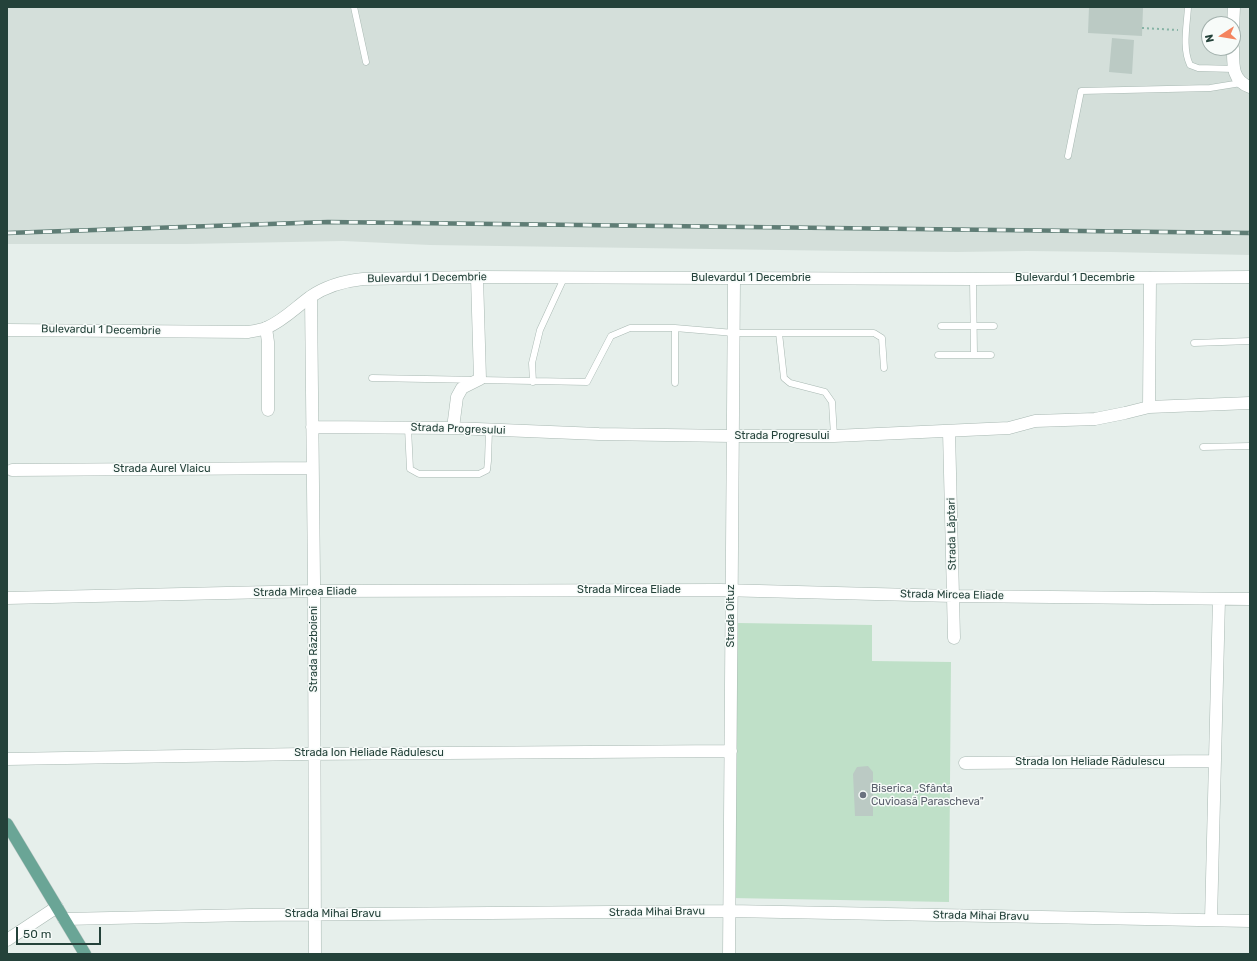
<!DOCTYPE html>
<meta charset="utf-8">
<style>
body{margin:0}
#map{position:relative;width:1257px;height:961px;overflow:hidden;background:#e6efeb;font-family:Rubik,sans-serif}
canvas{display:block}
.frame{position:absolute;inset:0;border:8px solid #24423a;pointer-events:none}
.north{position:absolute;left:1201px;top:16px;width:40px;height:40px;box-sizing:border-box;background:#f7fbf9;border:1px solid #a3b1ad;border-radius:50%;rotate:258deg;font-size:11px;font-weight:700;line-height:16px;text-align:center;color:#24423a}
.north::after{content:'';display:block;margin:auto;width:14px;height:18px;background:#f4845f;clip-path:polygon(50% 0,100% 100%,50% 72%,0 100%)}
.scale{position:absolute;left:16px;top:927px;width:85px;height:18px;box-sizing:border-box;border:2px solid #24423a;border-top:0;padding-left:5px;font-size:12px;line-height:14px;white-space:nowrap;color:#24423a;-webkit-text-stroke:3px #f7fbf9;paint-order:stroke}
</style>
<div id="map">
<canvas width="1257" height="961"></canvas>
<div class="frame"></div>
<div class="north">N</div>
<div class="scale">50 m</div>
</div>
<script>
const context = document.querySelector('canvas').getContext('2d');
context.lineJoin = 'round';
function fill(path, color) {
  context.fillStyle = color;
  context.fill(path, 'evenodd');
}
function stroke(path, color, width, dash) {
  context.strokeStyle = color;
  context.lineWidth = width;
  context.lineCap = dash ? 'butt' : 'round';
  context.setLineDash(dash || []);
  context.stroke(path);
}
function write(font, color, halo, rows, align = 'center') {
  context.font = font + ' Rubik,sans-serif';
  context.lineWidth = 3;
  context.setLineDash([]);
  context.textBaseline = 'middle';
  context.strokeStyle = halo;
  context.fillStyle = color;
  for (const [text, x, y, turn = 0] of rows) {
    context.save();
    context.translate(x, y);
    context.rotate((+turn || 0) * Math.PI / 180);
    context.textAlign = isNaN(turn) ? turn : align;
    if (halo) context.strokeText(text, 0, 0);
    context.fillText(text, 0, 0);
    context.restore();
  }
}
fill(new Path2D(`
 M7,7H1250V255L1111,252L1027,251L957,252L849,251L430,245L343,241L187,244H7ZM1209,24H1233V48H1209Z`), '#d4dfda');
fill(new Path2D(`
 M738,623L872,625V661L951,662L949,902L731,898Z`), '#bfe0c8');
fill(new Path2D(`
 M1089,7L1143,8L1142,36L1088,33Z
 M1112,38L1134,40L1132,74L1109,72Z
 M868,766L873,772V816H855L853,774L857,767Z`), '#bbcac4');
const service = new Path2D(`
 M354,7L366,62
 M1188,7C1187,25 1182,48 1190,65L1198,68L1234,69
 M1068,156L1081,91L1210,88L1241,83
 M973,279L974,355
 M941,326H994
 M779,333L784,378L790,383L825,392L832,402L834,436
 M1194,343L1250,341
 M938,355H991
 M372,378L587,382L611,336L630,328H675L734,333H874L882,338L884,368
 M533,382L532,363L540,330L564,278
 M675,383V328
 M408,428L410,469L419,474H479L487,470L488,461L489,430
 M1203,447L1250,446`);
const minor = new Path2D(`
 M1233,28L1234,7
 M1233,48C1233,65 1232,81 1250,87
 M311,297L314,581L315,954
 M266,328L268,342V410
 M1149,407L1150,278
 M312,427L453,428L599,434L732,436H834L1009,428L1035,421L1095,419L1125,413L1149,407L1250,403
 M453,428L457,397L462,388L480,379L477,277
 M949,431L954,638
 M12,470L312,468
 M7,598L314,591L720,590L953,596L1250,599
 M7,759L303,754L731,751
 M965,763L1215,761
 M64,919L250,915L730,911L1250,921
 M1211,920L1219,599
 M7,940L57,907
 M729,954L734,278`);
const tertiary = new Path2D(`
 M7,330L248,332C254,331 261,330 266,328C283,321 295,308 310,297C326,286 344,281 363,279L477,277L973,279L1250,277`);
const primary = new Path2D(`
 M7,824L85,954`);
stroke(service, '#a8b8b2', 7);
stroke(minor, '#a8b8b2', 13);
stroke(tertiary, '#a8b8b2', 13);
stroke(primary, '#c2cac8', 13);
stroke(new Path2D(`
 M1142,28L1178,30`), '#86b3a5', 2, [2, 3]);
stroke(service, '#fff', 6);
stroke(minor, '#fff', 12);
stroke(tertiary, '#fff', 12);
stroke(primary, '#6aa596', 12);
const rail = new Path2D(`
 M7,233L328,222L1250,233`);
stroke(rail, '#5f7d75', 4.5);
stroke(rail, '#f7fbf9', 3, [9]);
for (const [x, y, r, color] of [
 [863,795,4,"#6b7280"]
]) {
  const dot = new Path2D();
  dot.arc(x, y, r, 0, 2 * Math.PI);
  context.fillStyle = color;
  context.fill(dot);
  stroke(dot, '#f7fbf9', 1.5);
}
write('11px', '#24423a', '#f7fbf9', [
 ["Bulevardul 1 Decembrie",427,278,-1],
 ["Bulevardul 1 Decembrie",751,278],
 ["Bulevardul 1 Decembrie",1075,278],
 ["Bulevardul 1 Decembrie",101,330,1],
 ["Strada Progresului",458,429,2],
 ["Strada Progresului",782,436],
 ["Strada Aurel Vlaicu",162,469],
 ["Strada Lăptari",952,534,-91],
 ["Strada Mircea Eliade",629,590],
 ["Strada Mircea Eliade",305,592,-1],
 ["Strada Mircea Eliade",952,595,1],
 ["Strada Oituz",731,616,-90],
 ["Strada Războieni",314,649,-90],
 ["Strada Ion Heliade Rădulescu",369,753],
 ["Strada Ion Heliade Rădulescu",1090,762],
 ["Strada Mihai Bravu",657,912,-1],
 ["Strada Mihai Bravu",333,914],
 ["Strada Mihai Bravu",981,916,1]
]);
write('11px', '#5b616d', '#f7fbf9', [
 ["Biserica „Sfânta",871,789],
 ["Cuvioasă Parascheva\"",871,802]
], 'left');
</script>
